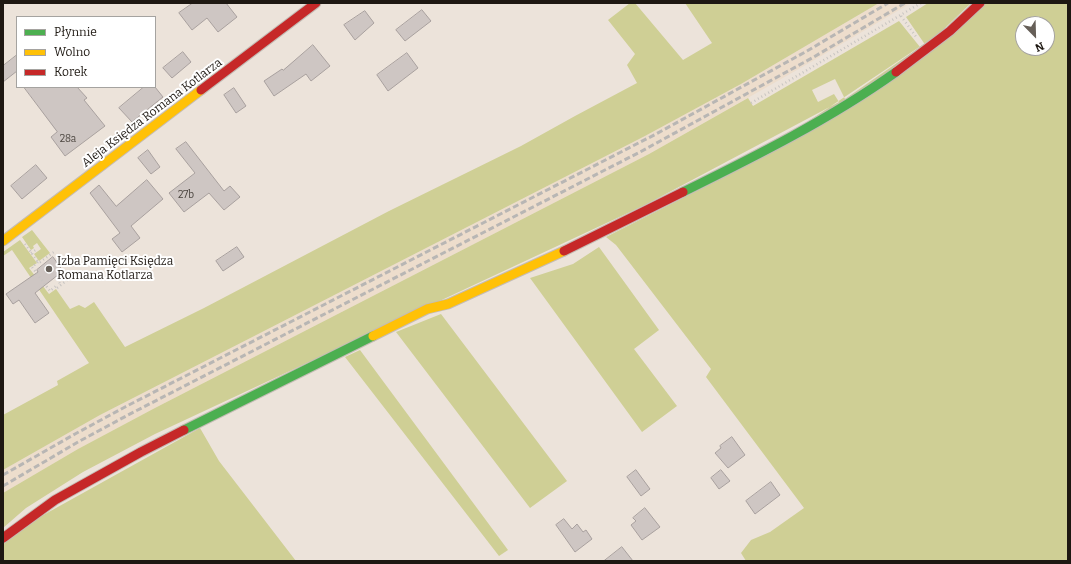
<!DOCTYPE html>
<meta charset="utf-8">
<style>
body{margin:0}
#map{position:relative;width:1071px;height:564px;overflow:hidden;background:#ece3da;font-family:Bitter,serif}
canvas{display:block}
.frame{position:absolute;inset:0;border:4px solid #1e1812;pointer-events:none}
.legend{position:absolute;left:16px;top:16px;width:140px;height:72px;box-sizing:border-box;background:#fff;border:1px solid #a5a3a0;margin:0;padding:5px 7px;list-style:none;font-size:12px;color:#1e1812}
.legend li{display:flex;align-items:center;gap:8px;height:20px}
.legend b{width:20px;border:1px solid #a5a3a0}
.north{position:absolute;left:1015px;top:16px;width:40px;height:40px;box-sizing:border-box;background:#fff;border:1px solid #a5a3a0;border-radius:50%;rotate:157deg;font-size:11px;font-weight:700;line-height:16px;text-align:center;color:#1e1812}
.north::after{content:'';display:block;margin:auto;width:14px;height:18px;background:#665f58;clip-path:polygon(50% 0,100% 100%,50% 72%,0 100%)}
</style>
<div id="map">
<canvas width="1071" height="564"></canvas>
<div class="frame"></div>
<ul class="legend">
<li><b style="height:5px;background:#4caf50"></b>Płynnie</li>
<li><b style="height:5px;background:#ffc107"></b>Wolno</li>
<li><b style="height:5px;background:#c62828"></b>Korek</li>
</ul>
<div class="north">N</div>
</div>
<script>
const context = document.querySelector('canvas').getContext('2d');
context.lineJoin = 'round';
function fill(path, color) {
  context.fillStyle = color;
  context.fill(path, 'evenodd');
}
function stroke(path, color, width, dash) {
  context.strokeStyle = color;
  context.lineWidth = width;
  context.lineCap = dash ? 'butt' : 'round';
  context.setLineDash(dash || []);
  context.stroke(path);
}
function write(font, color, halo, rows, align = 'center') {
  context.font = font + ' Bitter,serif';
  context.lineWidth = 4;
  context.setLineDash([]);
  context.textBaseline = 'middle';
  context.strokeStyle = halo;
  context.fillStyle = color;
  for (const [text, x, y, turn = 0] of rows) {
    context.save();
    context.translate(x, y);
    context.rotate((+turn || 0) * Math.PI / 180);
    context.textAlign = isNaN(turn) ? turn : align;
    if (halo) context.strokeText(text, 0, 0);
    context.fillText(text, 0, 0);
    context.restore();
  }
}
fill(new Path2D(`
 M879,3H911L811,62L649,154L153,409L78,449L3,493V470L100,415L645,136L741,84Z`), '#edddcc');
fill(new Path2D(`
 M630,3H635L683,60L712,43L685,3H879L741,84L645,136L100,415L3,470V415L58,385L57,381L89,363L12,250L3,256V252L20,240L37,263L29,268L49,294L56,289L70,309L79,305L85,308L94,302L125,347L204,308L389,211L521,146L575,116L637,83L627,65L635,54L608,20Z
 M928,3H971L926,46L906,17Z
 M985,3H1068V561H746L741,553L751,540L770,532L804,508L706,377L711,369L616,245L606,237L728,175ZM1023,24H1047V48H1023Z
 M899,21L920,47L845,99L835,79L812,90L818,102L834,94L839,102L645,205L155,434L83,472L26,508L3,528V493L78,449L153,409L649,154L748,98L753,106Z
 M32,230L50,253L39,261L34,254L41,249L37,243L33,246L34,248L31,250L22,237Z
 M599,247L659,330L634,349L677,406L642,432L530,278L573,264Z
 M441,314L567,481L530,508L396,332Z
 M360,350L508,550L499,556L345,357Z
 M200,428L219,461L296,561H3V544L38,518Z`), '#cfcf95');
const building = new Path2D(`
 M193,3H226L237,17L218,32L207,18L192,30L179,13Z
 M422,10L431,21L405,41L396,30Z
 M365,11L374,23L355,40L344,25Z
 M313,45L330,66L311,81L306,74L274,96L264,81L282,69L283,70Z
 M183,52L191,62L172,78L163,68Z
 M407,53L418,68L388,91L377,75Z
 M17,55V71L3,82V66Z
 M24,87H77L87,98L84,100L105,126L65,156L51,137L57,132Z
 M144,87H155L163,97L132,122L119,108Z
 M234,88L246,106L236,113L224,95Z
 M186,142L224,191L230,186L240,197L224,210L209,193L184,212L169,193L195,173L176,149Z
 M148,150L160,167L151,174L138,158Z
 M36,165L47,178L22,199L11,186Z
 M147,180L163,199L131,226L140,238L122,252L112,239L120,233L90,193L99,185L116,206Z
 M237,247L244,257L223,271L216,261Z
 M53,257L63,271L35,293L49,313L35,323L19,300L13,304L6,294L38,272L37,270Z
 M732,437L745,455L728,468L715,453L721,448L720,446Z
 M636,470L650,489L641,496L627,477Z
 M721,470L730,481L719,489L711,478Z
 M771,482L780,495L755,514L746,501Z
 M645,508L660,527L642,540L631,525L636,521L633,518Z
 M564,519L572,529L577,524L583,532L586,530L592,539L575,552L556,525Z
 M622,547L633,561H604Z`);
fill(building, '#cec6c3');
stroke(building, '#a8a09e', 1);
const fast = new Path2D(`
 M683,192C756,156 830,119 896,72
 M184,430L373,336`);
const slow = new Path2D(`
 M3,241L201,90
 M373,336L427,309L448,304L564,251`);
const jam = new Path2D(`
 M896,72L950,31L980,3
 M201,90L316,3
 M564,251L683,192
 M3,538L55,500L141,452L184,430`);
stroke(fast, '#c4bcb5', 11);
stroke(slow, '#c4bcb5', 11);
stroke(jam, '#c4bcb5', 11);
stroke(new Path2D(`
 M901,16L917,38
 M751,103L921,3
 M25,244L38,262H40L54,252
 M31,253L37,249
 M38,262L32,267L50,291L56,286L57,288L71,277
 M57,279L61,285`), '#c7c4c1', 2.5, [1, 3]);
stroke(fast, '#4caf50', 9);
stroke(slow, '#ffc107', 9);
stroke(jam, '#c62828', 9);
stroke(new Path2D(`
 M3,475L75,434L125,407L656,134L807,51L888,3
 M3,486L78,442L128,415L640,152L812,58L905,3`), '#b8b6b4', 3, [6, 3]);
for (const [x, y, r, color] of [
 [49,269,4,"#665f58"]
]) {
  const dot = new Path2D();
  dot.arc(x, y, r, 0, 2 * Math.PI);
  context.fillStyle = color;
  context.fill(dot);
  stroke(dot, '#fff', 1.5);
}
write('10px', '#4a443e', null, [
 ["28a",68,139],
 ["27b",186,195]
]);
write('12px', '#1e1812', '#fff', [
 ["Aleja Księdza Romana Kotlarza",152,113,-37]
]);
write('12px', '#1e1812', '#fff', [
 ["Izba Pamięci Księdza",57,262],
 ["Romana Kotlarza",57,276]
], 'left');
</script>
